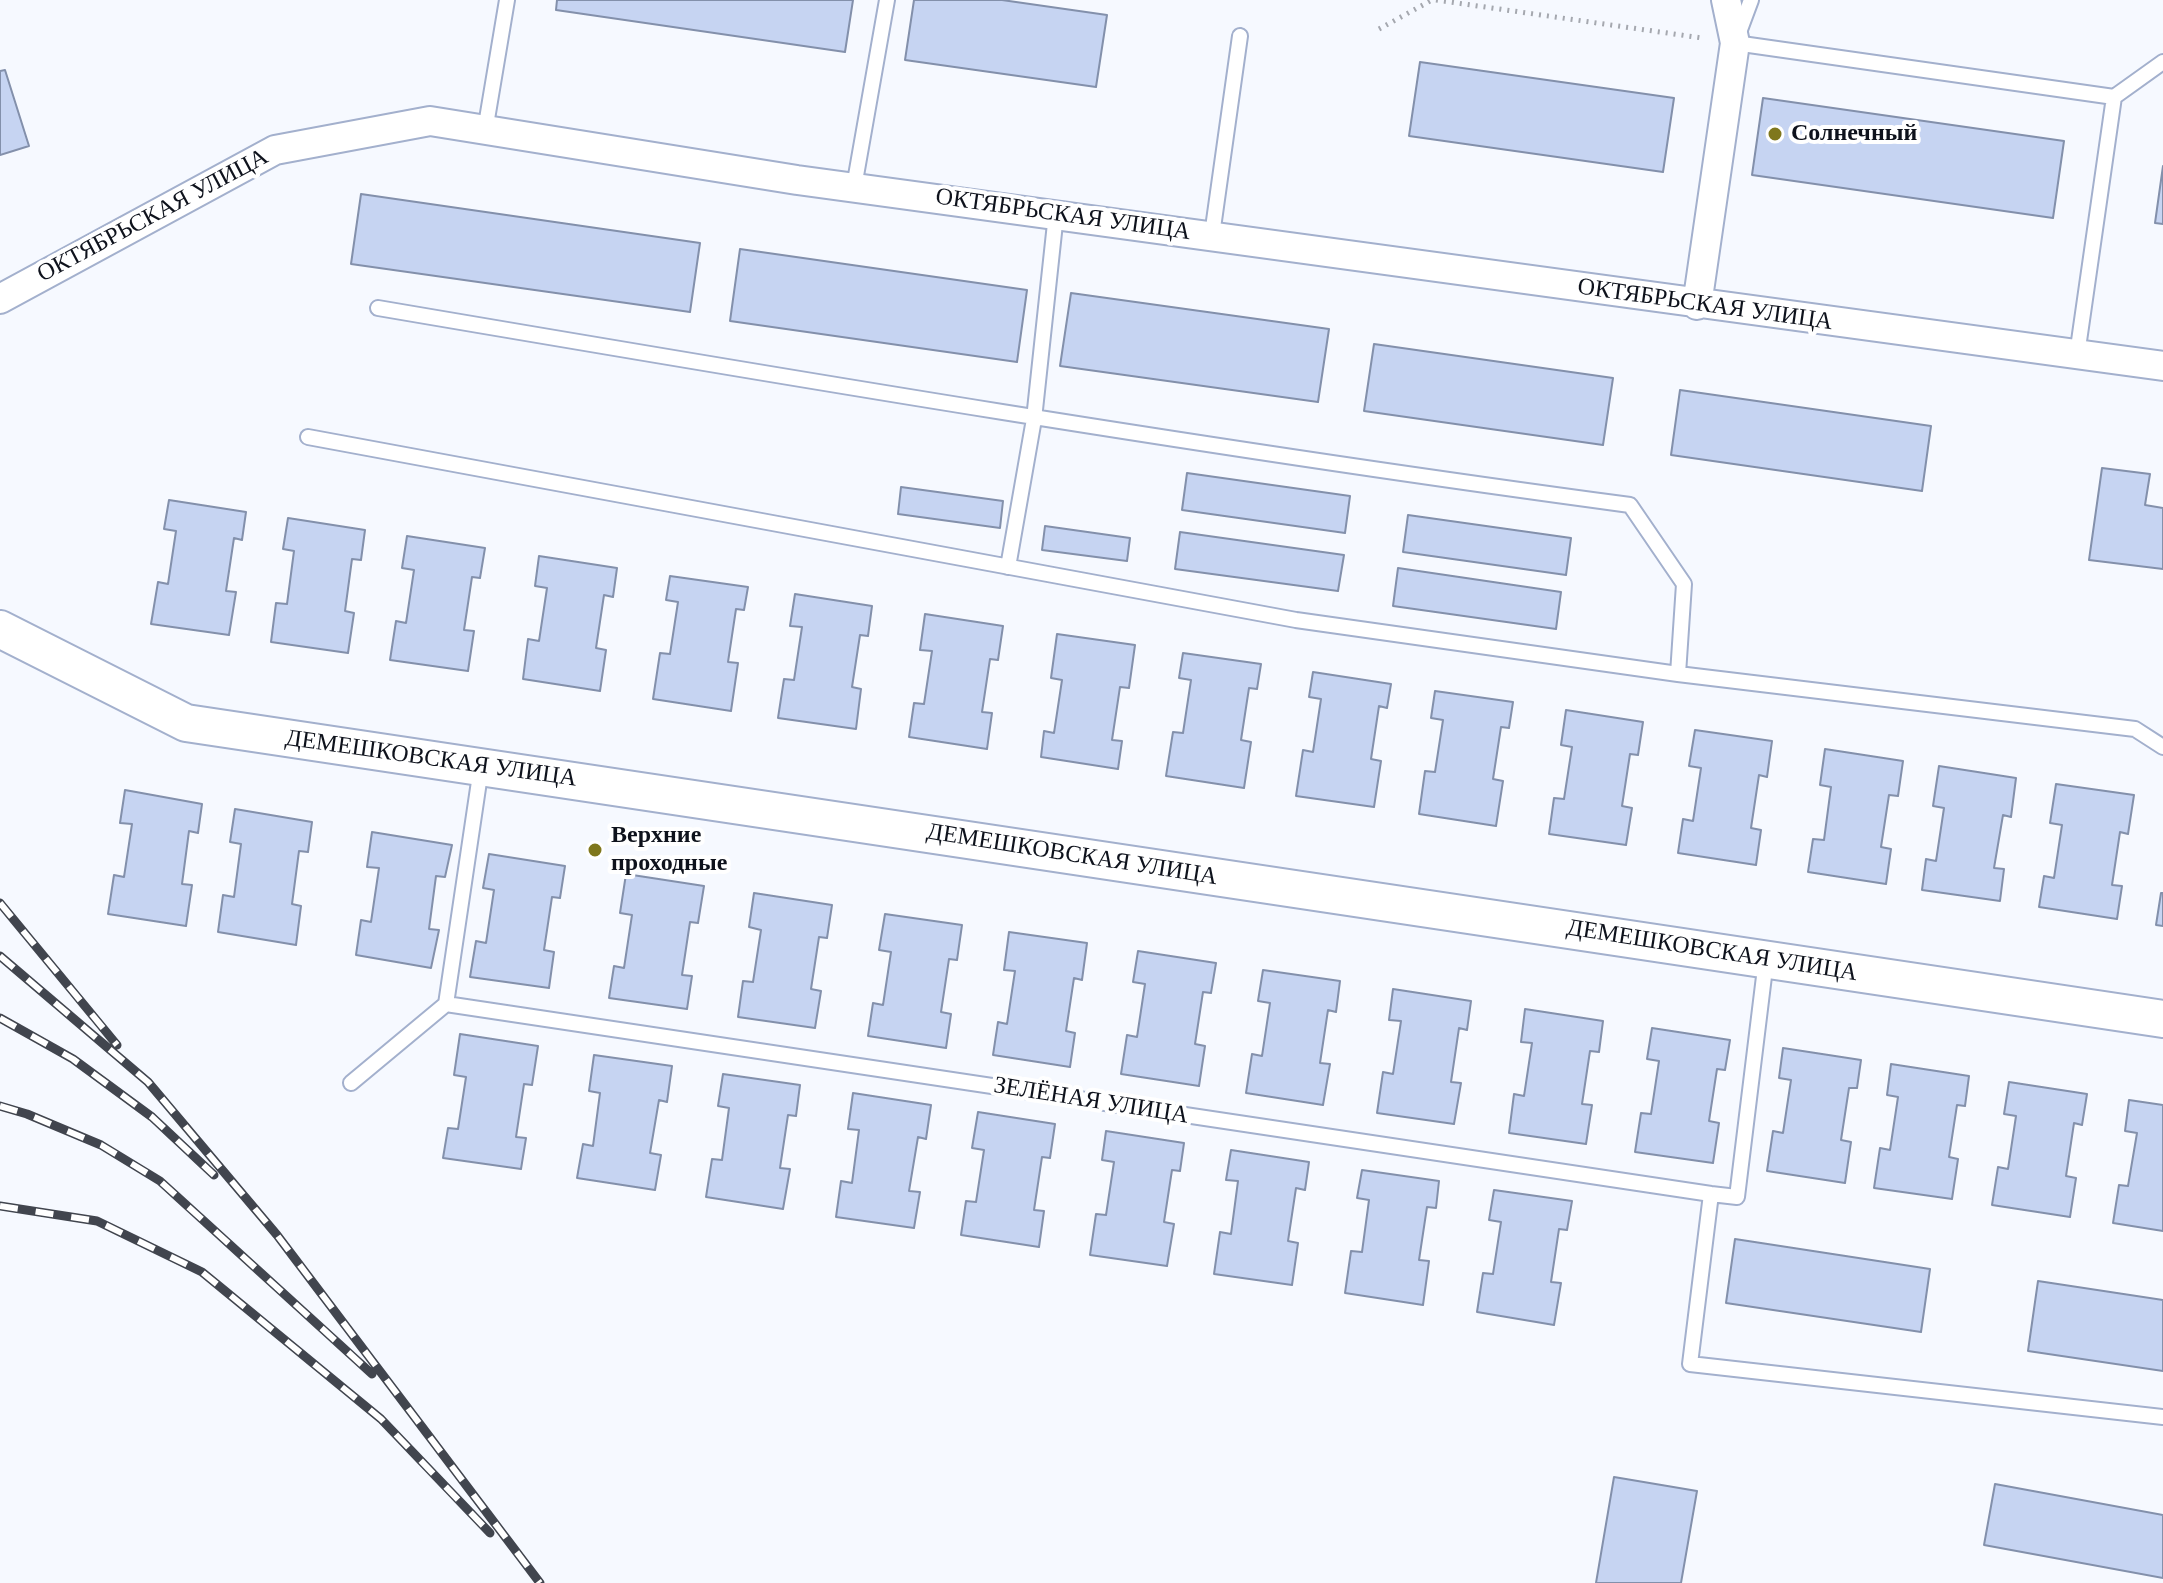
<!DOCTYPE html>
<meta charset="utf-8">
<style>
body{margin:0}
canvas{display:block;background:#f6f9ff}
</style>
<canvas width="2163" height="1583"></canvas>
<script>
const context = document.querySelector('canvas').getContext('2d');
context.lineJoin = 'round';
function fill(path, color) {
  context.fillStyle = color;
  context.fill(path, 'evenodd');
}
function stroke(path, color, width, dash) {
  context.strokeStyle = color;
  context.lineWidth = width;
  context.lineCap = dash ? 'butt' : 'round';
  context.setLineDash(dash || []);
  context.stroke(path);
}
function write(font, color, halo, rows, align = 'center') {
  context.font = font + ' Georgia,serif';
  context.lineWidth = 8;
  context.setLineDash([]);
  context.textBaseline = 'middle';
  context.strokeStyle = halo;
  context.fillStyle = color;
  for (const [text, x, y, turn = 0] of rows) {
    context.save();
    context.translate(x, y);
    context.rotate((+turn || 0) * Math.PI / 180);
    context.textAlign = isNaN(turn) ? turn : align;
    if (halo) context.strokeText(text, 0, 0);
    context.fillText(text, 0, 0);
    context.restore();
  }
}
const building = new Path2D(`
 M557,0H853L845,52L556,10Z
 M914,0H1002L1107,15L1096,87L905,60Z
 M1420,62L1674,98L1663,172L1409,136Z
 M5,70L29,146L0,155V71Z
 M1763,98L2064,141L2053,218L1752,175Z
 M2163,166V224L2155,223Z
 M361,194L700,243L690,312L351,264Z
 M740,249L1027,290L1017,362L730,321Z
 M1071,293L1329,329L1318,402L1060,366Z
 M1374,344L1613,378L1603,445L1364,411Z
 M1680,390L1931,426L1922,491L1671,455Z
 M2102,468L2150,474L2145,505L2163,508V569L2089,560Z
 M1187,473L1350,496L1345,533L1182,510Z
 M901,487L1003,501L1000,528L898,514Z
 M169,500L246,512L242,540L234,538L226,591L236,592L229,635L151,624L158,582L168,584L176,531L164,529Z
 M1408,515L1571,538L1566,575L1403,552Z
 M288,518L365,530L361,560L352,559L345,611L354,613L348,653L271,642L276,603L287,604L294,551L283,549Z
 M1045,526L1130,538L1127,561L1042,550Z
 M1180,532L1344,555L1338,591L1175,569Z
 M407,536L485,548L480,578L472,577L464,630L474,631L468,671L390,660L396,621L406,623L414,570L402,568Z
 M539,556L617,568L613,597L604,595L596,648L606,650L600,691L523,679L528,639L539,641L547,588L535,586Z
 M1398,568L1561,592L1556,629L1393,606Z
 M670,576L748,587L744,610L736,609L728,662L738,663L731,711L653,699L660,653L670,654L678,602L666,600Z
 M795,594L872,606L868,636L860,635L852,687L861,689L856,729L778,718L784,679L794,680L802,627L790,626Z
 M925,614L1003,626L998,660L990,659L982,712L992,713L987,749L909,737L914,703L924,704L932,651L920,650Z
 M1057,634L1135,645L1129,688L1120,687L1112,740L1122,741L1118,769L1041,757L1044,731L1054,733L1062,680L1051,678Z
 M1183,653L1261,664L1257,689L1249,688L1241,740L1251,742L1244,788L1166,776L1173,732L1183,733L1191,680L1179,678Z
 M1313,672L1391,684L1387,708L1379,706L1371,759L1381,761L1374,807L1296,796L1303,750L1313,752L1321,699L1309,697Z
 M1435,691L1513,702L1509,728L1501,727L1493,779L1503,781L1496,826L1419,814L1425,771L1435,772L1443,720L1431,718Z
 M1566,710L1643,722L1638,755L1630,754L1622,806L1632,808L1626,845L1549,834L1554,798L1564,799L1572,747L1561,745Z
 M1695,730L1772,741L1767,777L1759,775L1751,828L1761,830L1756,865L1678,853L1683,819L1693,821L1701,768L1689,766Z
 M1825,749L1903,761L1898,796L1889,795L1881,847L1891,849L1886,884L1808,872L1813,839L1824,840L1831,787L1820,785Z
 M1939,766L2016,778L2011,817L2003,815L1994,868L2004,869L2000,901L1922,890L1926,859L1936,861L1944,808L1933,806Z
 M2056,784L2134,795L2128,834L2120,832L2112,885L2122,886L2117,919L2039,907L2044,876L2054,878L2062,825L2050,823Z
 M125,790L202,804L198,833L189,831L182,884L192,885L186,926L108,914L114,875L124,877L132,824L120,823Z
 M235,809L312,822L308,852L299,851L292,904L301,906L296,945L218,932L223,895L234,897L241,844L230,842Z
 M372,832L452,845L445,877L436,876L429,929L439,930L431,968L356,955L361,920L371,922L379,868L367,867Z
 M489,854L565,866L560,898L552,897L544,950L554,952L549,988L470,977L476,941L486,943L494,890L483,888Z
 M626,874L704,886L698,923L690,922L682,975L692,976L687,1009L609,998L614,966L624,968L632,915L620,913Z
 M754,893L832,905L827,938L819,937L811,989L821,991L815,1028L738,1017L743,981L753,982L761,930L749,927Z
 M2161,893H2163V926L2156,925Z
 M885,914L962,925L957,960L949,959L941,1012L951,1014L946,1048L868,1036L873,1003L883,1005L891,952L879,950Z
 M1009,932L1087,943L1082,980L1074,978L1066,1031L1075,1033L1070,1067L993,1055L998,1022L1007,1024L1015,971L1004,970Z
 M1138,951L1216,963L1211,993L1203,992L1195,1044L1205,1046L1199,1086L1121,1074L1127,1035L1137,1037L1145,984L1133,982Z
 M1263,970L1340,981L1336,1012L1328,1010L1320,1063L1330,1064L1323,1105L1246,1093L1252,1054L1262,1056L1270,1003L1258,1001Z
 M1393,989L1471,1001L1467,1030L1459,1028L1451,1082L1461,1083L1454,1124L1377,1113L1383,1072L1393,1074L1401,1021L1389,1020Z
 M1525,1009L1603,1021L1599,1052L1590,1051L1582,1104L1592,1105L1586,1144L1509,1133L1514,1094L1524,1096L1532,1043L1521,1042Z
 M1652,1028L1730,1040L1725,1070L1717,1069L1709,1121L1719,1123L1713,1163L1635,1152L1641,1113L1651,1114L1659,1061L1647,1059Z
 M460,1034L538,1046L532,1085L524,1084L516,1137L526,1138L521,1169L443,1158L448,1128L458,1129L466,1077L454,1075Z
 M1783,1048L1861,1060L1857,1088H1849L1841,1140L1851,1142L1845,1183L1767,1171L1773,1131L1783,1133L1791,1080L1779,1078Z
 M594,1055L672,1066L667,1102L659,1100L650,1153L661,1155L655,1190L577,1178L583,1144L593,1146L600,1093L589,1091Z
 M1891,1064L1969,1076L1965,1106L1957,1105L1949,1157L1958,1159L1952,1199L1874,1188L1880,1148L1890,1150L1898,1097L1887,1095Z
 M723,1074L800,1085L796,1116L788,1115L780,1168L790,1169L783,1209L706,1197L712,1159L722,1160L729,1108L718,1106Z
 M2009,1082L2087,1094L2082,1125L2074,1123L2066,1176L2076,1178L2070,1217L1992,1205L1998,1167L2008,1169L2016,1116L2004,1114Z
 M853,1093L931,1105L926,1139L918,1137L909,1191L920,1192L914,1228L836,1217L841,1181L852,1183L859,1130L848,1129Z
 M2129,1100L2163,1105V1231L2113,1223L2119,1185L2128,1186L2137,1133L2125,1131Z
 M978,1112L1055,1124L1050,1158L1042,1157L1034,1210L1044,1211L1039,1247L961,1235L966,1201L976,1202L984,1150L972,1148Z
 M1106,1131L1184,1143L1180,1171L1172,1170L1164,1222L1174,1224L1167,1266L1090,1255L1096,1214L1106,1215L1114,1162L1102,1160Z
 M1231,1150L1309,1162L1305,1190L1296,1188L1288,1241L1298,1243L1292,1285L1214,1274L1220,1232L1231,1234L1238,1181L1226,1180Z
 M1362,1170L1439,1181L1436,1208L1427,1207L1419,1260L1429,1261L1423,1305L1345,1293L1351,1251L1362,1252L1369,1200L1357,1198Z
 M1494,1190L1572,1201L1567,1230L1559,1229L1551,1282L1561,1283L1554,1325L1477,1312L1483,1273L1493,1274L1501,1222L1489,1220Z
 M1735,1239L1930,1269L1921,1332L1726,1303Z
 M2038,1281L2163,1300V1371L2028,1351Z
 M1614,1477L1697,1491L1681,1583H1596Z
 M1995,1484L2163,1515V1578L1984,1545Z`);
fill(building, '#c6d4f2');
stroke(building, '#8390ab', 2);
const service = new Path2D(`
 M1751,0L1735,43L2114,97L2163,62
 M485,131L507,0
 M854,187L887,0
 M1212,235L1240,36
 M378,308C795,379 1211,449 1630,505L1684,584L1678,674
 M2077,355L2114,97
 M308,437L1296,620L1678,674L2135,729L2163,747
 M1008,567L1034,419L1056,214
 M481,768L446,1004L1711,1194L1737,1197L1766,960
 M351,1083L446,1004
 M1711,1194L1690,1364L2163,1417`);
const minor = new Path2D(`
 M0,299L275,150L430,121L797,180L2163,366
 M1697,305L1735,43L1726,0`);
const tertiary = new Path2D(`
 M0,629L186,723L2163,1019`);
stroke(service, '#a3b0cd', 18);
stroke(minor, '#a3b0cd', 32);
stroke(tertiary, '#a3b0cd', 40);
stroke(new Path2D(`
 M1436,0L1702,38
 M1379,29L1432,0`), '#a5a8af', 5, [2, 6]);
stroke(service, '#fff', 14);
stroke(minor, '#fff', 28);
stroke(tertiary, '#fff', 36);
const rail = new Path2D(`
 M0,903L117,1045
 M0,956L148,1082L277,1235L540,1583
 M0,1018L73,1059L152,1117L214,1175
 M0,1106L27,1114L101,1145L160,1181L372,1374
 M0,1206L97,1221L202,1272L381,1419L490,1533`);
stroke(rail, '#41454e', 9);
stroke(rail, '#fff', 6, [18]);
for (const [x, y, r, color] of [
 [1775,134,8,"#7f771c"],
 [595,850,8,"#7f771c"]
]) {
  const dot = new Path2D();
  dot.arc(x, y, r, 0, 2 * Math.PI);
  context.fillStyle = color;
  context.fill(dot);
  stroke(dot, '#fff', 3);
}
write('bold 24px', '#0e121c', '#fff', [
 ["Солнечный",1791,134],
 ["Верхние",611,836],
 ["проходные",611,864]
], 'left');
write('24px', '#0e121c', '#fff', [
 ["ОКТЯБРЬСКАЯ УЛИЦА",1063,215,8],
 ["ОКТЯБРЬСКАЯ УЛИЦА",153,216,-28],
 ["ОКТЯБРЬСКАЯ УЛИЦА",1705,305,8],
 ["ДЕМЕШКОВСКАЯ УЛИЦА",431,759,8],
 ["ДЕМЕШКОВСКАЯ УЛИЦА",1072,855,9],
 ["ДЕМЕШКОВСКАЯ УЛИЦА",1712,951,9],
 ["ЗЕЛЁНАЯ УЛИЦА",1091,1101,9]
]);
</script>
